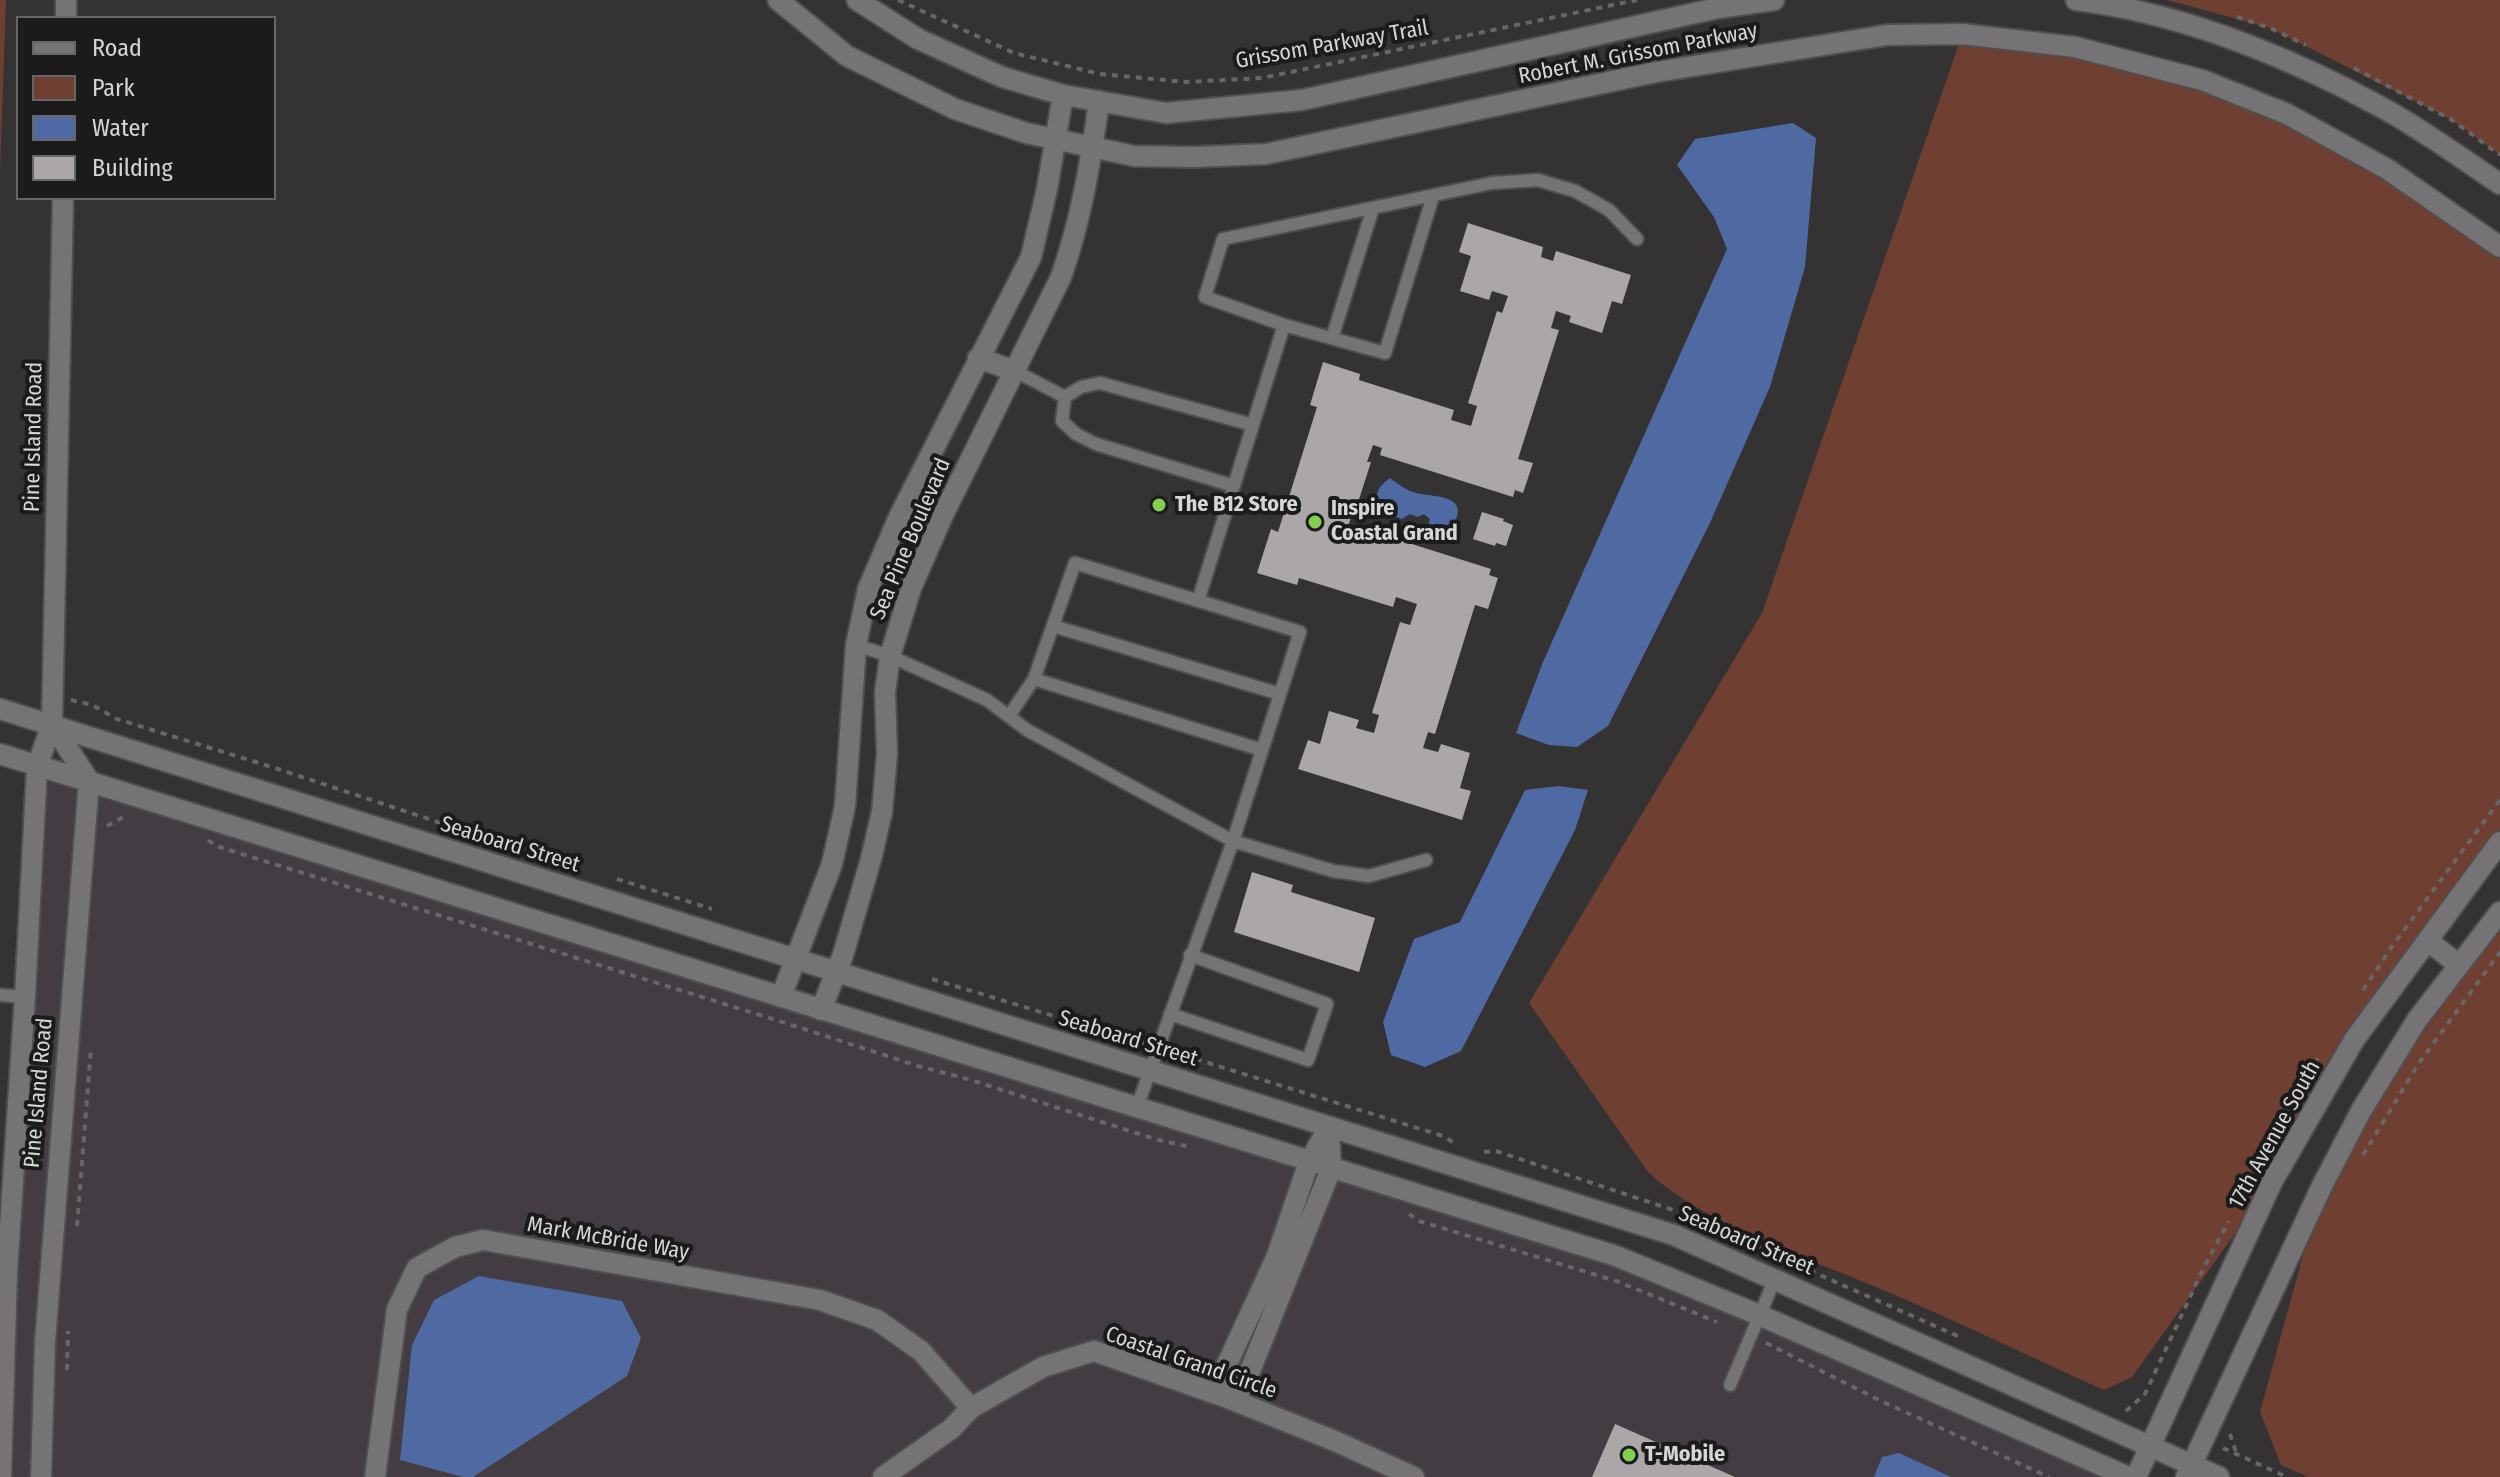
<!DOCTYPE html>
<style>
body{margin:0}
#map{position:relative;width:2500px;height:1477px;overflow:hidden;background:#353234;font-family:"Fira Sans Condensed",sans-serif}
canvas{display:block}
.legend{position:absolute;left:16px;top:16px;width:260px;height:184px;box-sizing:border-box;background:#1c1b1c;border:2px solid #676667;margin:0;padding:10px 14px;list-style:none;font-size:24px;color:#d7d6d7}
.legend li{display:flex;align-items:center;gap:16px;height:40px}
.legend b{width:40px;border:2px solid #676667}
</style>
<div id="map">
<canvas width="2500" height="1477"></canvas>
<ul class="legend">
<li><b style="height:10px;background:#767376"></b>Road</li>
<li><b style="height:22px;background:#6f3f32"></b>Park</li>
<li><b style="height:22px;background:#4f6aa2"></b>Water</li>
<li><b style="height:22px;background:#aba7a8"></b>Building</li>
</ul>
</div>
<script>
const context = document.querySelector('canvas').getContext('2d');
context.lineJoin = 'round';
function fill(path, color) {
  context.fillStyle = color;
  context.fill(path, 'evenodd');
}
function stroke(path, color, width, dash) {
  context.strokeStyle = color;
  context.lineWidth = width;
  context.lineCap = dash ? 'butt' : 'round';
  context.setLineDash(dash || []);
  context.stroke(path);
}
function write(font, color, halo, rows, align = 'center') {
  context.font = font + ' "Fira Sans Condensed",sans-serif';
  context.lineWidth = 8;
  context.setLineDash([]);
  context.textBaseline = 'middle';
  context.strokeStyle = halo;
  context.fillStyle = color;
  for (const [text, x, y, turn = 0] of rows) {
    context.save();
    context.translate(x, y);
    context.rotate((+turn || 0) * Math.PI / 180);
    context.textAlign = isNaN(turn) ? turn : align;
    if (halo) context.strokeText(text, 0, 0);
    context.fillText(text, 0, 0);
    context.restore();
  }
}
fill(new Path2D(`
 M37,767L1616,1256L2128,1477H9Z`), '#433c42');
fill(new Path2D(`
 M0,0H6L0,172Z
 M2167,0H2500V155L2452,120L2270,28Z
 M1961,38L2075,47L2287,118L2500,247V842L2354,1040L2272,1182L2132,1377L2104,1390C2028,1356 1953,1319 1876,1287C1803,1256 1706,1225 1648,1172L1529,1003L1762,613Z
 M2500,909V1477H2308L2281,1465L2260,1412L2322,1186Z`), '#6f3f32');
fill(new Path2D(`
 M1793,123L1816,138L1805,267L1770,387L1709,525L1608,726L1577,747L1549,745L1516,733L1543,662L1727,249L1714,217L1677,165L1695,139Z
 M1390,478C1397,483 1404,489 1413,492C1429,498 1471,492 1454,524L1456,526C1447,536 1437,535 1427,528L1430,519L1424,514L1418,517L1410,514L1402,519L1389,514L1379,515C1373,498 1376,488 1390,478Z
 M1559,786L1588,790L1575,830L1461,1051L1425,1067L1391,1055L1383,1022L1414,939L1460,922L1525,790Z
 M479,1276L622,1301L641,1338L627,1376L473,1477H463L400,1460L412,1345L434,1300Z
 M1899,1453L1951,1477H1874L1882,1457Z`), '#4f6aa2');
fill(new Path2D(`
 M1468,223L1543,247L1541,257L1553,261L1556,251L1631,275L1622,304L1612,301L1602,333L1569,322L1571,316L1556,311L1551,328L1559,330L1518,459L1533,463L1523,493L1515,490L1513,497L1380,455L1382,448L1373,445L1367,462H1371L1353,518L1351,517L1346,533L1355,536L1358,527L1491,569L1489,575L1498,578L1488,609L1475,605L1435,734L1428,732L1423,748L1438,752L1441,744L1470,753L1460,788L1471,791L1462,820L1298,769L1308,740L1320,744L1329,711L1359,720L1356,728L1374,733L1379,715L1372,713L1400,622L1410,625L1417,604L1396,597L1393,607L1299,578L1297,585L1257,573L1271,529L1278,532L1317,407L1310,405L1323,362L1360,374L1359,380L1454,410L1451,420L1471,426L1477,406L1468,403L1497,311L1502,313L1508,296L1492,291L1489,300L1460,291L1471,256L1459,252Z
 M1482,512L1504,519L1503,521L1513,525L1506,546L1496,543L1495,546L1473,539Z
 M1252,872L1293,885L1291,892L1375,918L1359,972L1234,932Z
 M1615,1424L1735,1477H1592Z`), '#aba7a8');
const service = new Path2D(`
 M1284,325L1385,353L1433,196
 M1332,338L1373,208
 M1015,371L1065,397
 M1065,397L1062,421L1076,434L1096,444L1234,486
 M1065,397L1081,387L1100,383L1253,425
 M1198,601L1284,325L1205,297L1223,239L1492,183L1538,180L1575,191L1609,210L1637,239
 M1053,626L1280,694
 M856,645L890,656L987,700L1027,730L1233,841L1137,1107
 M1009,716L1034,679
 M1262,750L1034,679L1075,563L1300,632L1233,841L1333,871L1369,876L1426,860
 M0,995L25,997
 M1170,1014L1308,1060L1327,1004L1190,955
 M1730,1385L1775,1279`);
const minor = new Path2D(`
 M978,358L1015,371
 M2428,941L2459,965
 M781,997L832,864L845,806L856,645L868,589L899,517L1031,257L1047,189L1063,95
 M821,1010L843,955L871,859L882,812L887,754L885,692L890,656L911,588L943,515L1061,277C1081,220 1091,161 1099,101
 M1329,1127L1331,1169L1244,1386L1225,1397L1222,1375L1276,1258L1309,1162Z
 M375,1477L397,1309L417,1268L455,1247L483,1240L820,1300L877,1320L921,1351L971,1408
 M883,1477L951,1429L971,1408L1043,1367L1094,1351L1225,1397L1335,1441L1414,1477
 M2136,1477L2272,1182L2354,1040L2500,842
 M2186,1477L2322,1186L2361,1111L2417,1020L2500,912`);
const tertiary = new Path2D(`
 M66,18V0
 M0,709L1674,1235L2219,1477
 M0,754L1616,1256L1759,1315L2128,1477
 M1,1477L7,1273L25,997L37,767L52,724L63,198
 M41,1477L45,1342L89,781L52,724`);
const secondary = new Path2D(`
 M778,0L847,56L955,109L1026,133L1134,156L1194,157L1266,154L1656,72L1887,35L1962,34L2075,47L2202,80L2287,114L2387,169L2500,247
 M857,0L918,39L1002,77L1063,95L1166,113L1302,100L1718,8L1774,0
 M2076,0C2181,13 2289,57 2381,107C2422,129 2461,158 2500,184`);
stroke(service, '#504f50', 16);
stroke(minor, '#504f50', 24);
stroke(tertiary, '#504f50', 24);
stroke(secondary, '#504f50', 24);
stroke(new Path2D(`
 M898,0L1014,53L1100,74L1186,82L1262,78L1637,0
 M2237,17L2270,28L2306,45
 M2354,68L2452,120L2500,155
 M71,700L92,705L117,719L275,768L483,837
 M107,826L127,815
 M208,840L216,846L776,1020L918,1066L971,1080L1158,1140L1191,1147
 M617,879L712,909
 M932,979L1146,1044
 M2363,990L2393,945L2500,800
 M1173,1052L1443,1136L1454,1143
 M2283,1123L2284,1114L2318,1058
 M1484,1152L1496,1151L1673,1210L1962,1338
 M2363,1155L2419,1063L2500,952
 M1409,1214L1419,1221L1619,1282L1717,1322
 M77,1226L91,1048
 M1766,1343L1881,1401L2049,1477
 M67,1370L68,1331
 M2126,1411L2145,1394L2204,1267L2229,1221
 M2230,1434L2236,1452
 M2223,1448L2287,1477`), '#696668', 4, [6, 6]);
stroke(service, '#767376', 12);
stroke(minor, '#767376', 20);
stroke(tertiary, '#767376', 20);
stroke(secondary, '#767376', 20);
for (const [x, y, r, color] of [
 [1159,505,8,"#82d04f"],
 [1315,522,8,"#82d04f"],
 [1629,1455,8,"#82d04f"]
]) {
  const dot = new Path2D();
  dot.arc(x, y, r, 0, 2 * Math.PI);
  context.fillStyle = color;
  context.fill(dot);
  stroke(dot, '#1c1b1c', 3);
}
write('22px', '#d7d6d7', '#1c1b1c', [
 ["Grissom Parkway Trail",1332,45,-10],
 ["Robert M. Grissom Parkway",1638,54,-11],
 ["Pine Island Road",34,437,-89],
 ["Sea Pine Boulevard",911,539,-67],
 ["Seaboard Street",510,845,17],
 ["Seaboard Street",1128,1039,17],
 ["Pine Island Road",39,1093,-85],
 ["17th Avenue South",2275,1135,-61],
 ["Mark McBride Way",608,1239,10],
 ["Seaboard Street",1746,1241,23],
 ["Coastal Grand Circle",1191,1363,19]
]);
write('bold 22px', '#d7d6d7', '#1c1b1c', [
 ["The B12 Store",1175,505],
 ["Inspire",1331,509],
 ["Coastal Grand",1331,534],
 ["T-Mobile",1645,1455]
], 'left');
</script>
